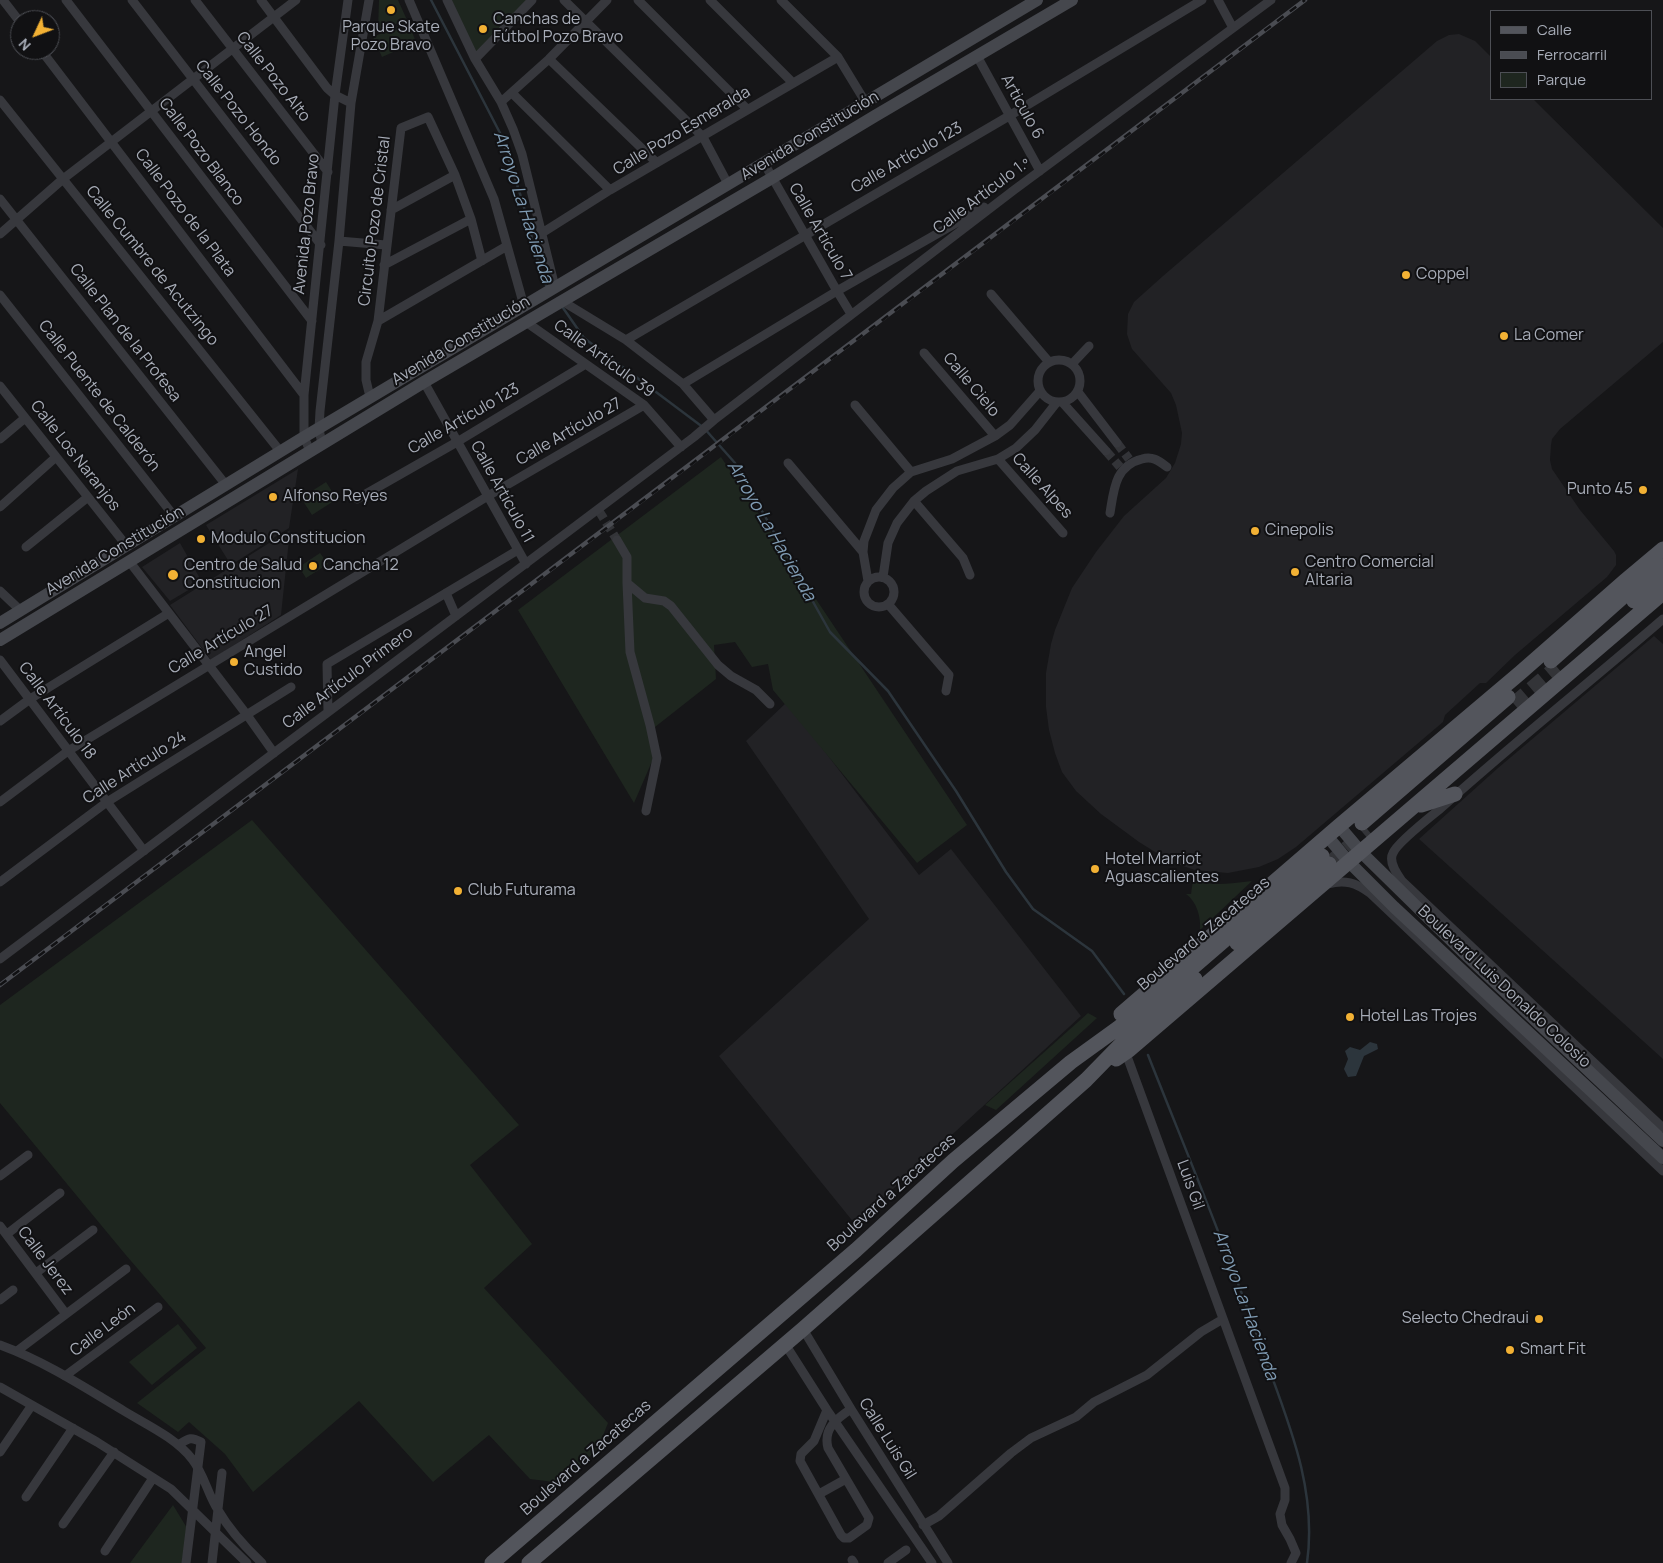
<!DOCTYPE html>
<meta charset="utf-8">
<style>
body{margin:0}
#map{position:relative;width:1663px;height:1563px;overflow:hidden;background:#161618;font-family:Manrope,sans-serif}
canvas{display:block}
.legend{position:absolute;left:1490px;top:10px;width:162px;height:90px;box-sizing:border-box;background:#111113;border:1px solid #4d4f55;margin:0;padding:6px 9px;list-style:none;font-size:15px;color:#a8adb8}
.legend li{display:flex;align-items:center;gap:10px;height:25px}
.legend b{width:25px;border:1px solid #4d4f55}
.north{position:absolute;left:10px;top:10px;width:50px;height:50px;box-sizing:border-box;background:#111113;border:1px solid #4d4f55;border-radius:50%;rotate:227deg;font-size:14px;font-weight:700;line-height:20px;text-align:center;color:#a8adb8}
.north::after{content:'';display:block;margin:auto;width:18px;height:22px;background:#f2b134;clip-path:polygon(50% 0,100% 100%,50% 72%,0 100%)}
</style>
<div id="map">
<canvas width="1663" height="1563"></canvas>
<ul class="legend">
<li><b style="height:6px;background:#53555c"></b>Calle</li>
<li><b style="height:6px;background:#4a4c52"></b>Ferrocarril</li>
<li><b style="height:14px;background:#1e261f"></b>Parque</li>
</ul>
<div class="north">N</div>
</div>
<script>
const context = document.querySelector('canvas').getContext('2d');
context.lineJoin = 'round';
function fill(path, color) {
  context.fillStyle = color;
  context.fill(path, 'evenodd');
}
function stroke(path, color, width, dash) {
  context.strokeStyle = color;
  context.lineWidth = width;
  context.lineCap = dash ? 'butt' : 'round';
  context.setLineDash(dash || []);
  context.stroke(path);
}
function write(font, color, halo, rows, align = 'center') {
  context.font = font + ' Manrope,sans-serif';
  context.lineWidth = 4;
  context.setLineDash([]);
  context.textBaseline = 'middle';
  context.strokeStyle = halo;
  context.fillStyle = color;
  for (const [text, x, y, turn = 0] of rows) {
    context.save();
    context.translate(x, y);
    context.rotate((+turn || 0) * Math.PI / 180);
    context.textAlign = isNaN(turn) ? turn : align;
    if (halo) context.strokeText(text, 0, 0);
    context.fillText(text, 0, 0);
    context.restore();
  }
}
fill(new Path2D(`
 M1459,34L1475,41L1492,58V99H1533L1663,228V342L1560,429L1552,439L1551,445L1550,460L1552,469L1580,510L1614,551L1616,555V565L1607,577L1515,655L1486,683H1480L1445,715L1443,722L1296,847L1278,859L1259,867L1228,873L1195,870L1183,866L1168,860L1139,842L1101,814L1076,791L1062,772L1055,753L1049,730L1046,707V673L1051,644L1055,630L1072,588L1096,552L1124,516L1166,478L1175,463L1181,444L1182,433L1176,405L1171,393L1132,349L1127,334L1128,314L1134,302L1163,276L1437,41L1449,35Z
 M298,469L289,528L231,565L206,525Z
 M290,530L281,615L211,660L170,605Z
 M180,543L202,582L170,601L142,567Z
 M1654,636L1663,644V1059L1419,839L1498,768Z
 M787,702L919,875L951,849L1081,1016L855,1224L719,1056L869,919L746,741Z`), '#222225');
fill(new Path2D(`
 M379,0H398L407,20L378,30Z
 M448,0H531L476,58Z
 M408,22L416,42L382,57L373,37Z
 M721,457L967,825L917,863L773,690L768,664L752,667L735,642L714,645L716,679L655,727L653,759L634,803L518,610Z
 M326,482L337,499L312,515L301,498Z
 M320,553L328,564L306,578L299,567Z
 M252,820L519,1125L470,1165L532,1244L484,1288L608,1423L598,1448L578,1468L554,1482L530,1479L489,1435L433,1482L359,1401L253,1492L225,1454L189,1422L178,1432L137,1403L206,1348L125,1254L0,1103V1005Z
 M1193,880C1211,887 1232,883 1252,881L1200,930C1201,917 1197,902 1186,894H1191Z
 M1088,1013L1097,1018L996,1110L985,1105Z
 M178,1324L197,1348L152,1385L129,1362Z
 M173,1505L187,1528L182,1563H130Z`), '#1e261f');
fill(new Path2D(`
 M1370,1042L1377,1044L1378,1049L1364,1056L1356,1076L1348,1077L1344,1069L1348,1059L1345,1051L1350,1047L1360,1050Z`), '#2c353c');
stroke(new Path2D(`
 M431,0L500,133L522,200L543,280L547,287
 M561,305L584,338L704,428L735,463L830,632L888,691L956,791L1006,872L1033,909L1092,951L1124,994
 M1148,1055C1186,1151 1226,1246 1260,1344C1285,1415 1318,1485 1307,1563`), '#2c353c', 2.5);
stroke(new Path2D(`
 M1117,443L1129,459
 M1106,451L1120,467
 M599,511L617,540`), '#333438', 9, [9, 4.5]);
stroke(new Path2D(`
 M1514,704L1557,667
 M1329,864L1368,830`), '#333438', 15, [15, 8]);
stroke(new Path2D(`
 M3,0L20,22
 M66,0L312,321
 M132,0L321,245
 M195,0L328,172
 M261,0L327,88L335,95L351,103
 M409,0L494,199L524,306
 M447,0L475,59L501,102L513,129L522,154L555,287
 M564,0L703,137L728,184
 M638,0L747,109
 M710,0L793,83
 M781,0L838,57L866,103
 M1218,0L1233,28
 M41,50L304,395
 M977,56L1040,171
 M475,59L532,0
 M549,59L657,163
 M512,93L610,190
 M0,100L280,451
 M501,102L549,59L607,0
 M764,163L837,291L851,314
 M0,199L226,485
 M391,210L455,175
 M542,233L610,190L838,57
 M0,234L63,179L296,0
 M339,241L386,245
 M384,265L471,219
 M991,294L1049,362
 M0,295L174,516
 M562,301L626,340L683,384L714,420
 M378,321L507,246
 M526,322L644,405L681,447
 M626,340L1009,116L1202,0
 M924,353L995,436
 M1038 381a21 21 0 1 1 42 0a21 21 0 1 1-42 0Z
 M1072,364L1089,346
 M424,382L526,564
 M683,384L837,291L984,207
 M0,386L126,545
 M1078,392L1117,443
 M370,397L366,380V362L378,321L401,128L428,117L455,175L471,219L482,261
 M1062,402L1106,451
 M855,405L911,472
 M0,439L25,418
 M322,444L319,429L320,411L339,241L351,103L369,0
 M310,451L304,437V395L335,95L348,0
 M998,459L1063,533
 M788,463L863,552
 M357,499L457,442L586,364
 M914,501L963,558L970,575
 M0,507L56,457
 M1110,513C1114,489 1115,466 1142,459C1152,456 1158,460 1167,467
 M617,540L627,557V583L630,652L650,725L657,758L646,811
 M26,547L88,497
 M129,561L247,715L274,753
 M864 592a15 15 0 1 1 30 0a15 15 0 1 1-30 0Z
 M883,577L888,543L897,523L914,501L926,491L957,471L998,459L1016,448L1035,430L1057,402
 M868,581L863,552L864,541L876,510L893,488L911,472L952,459L995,436L1010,425L1040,391
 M627,583L645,598L664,601L671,606L718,665L731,676L756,690L770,704
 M0,591L20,610
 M446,593L456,616
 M888,604L949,675L946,691
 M1663,619C1589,683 1512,744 1440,809C1430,817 1397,843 1393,853C1388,862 1397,874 1402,881L1663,1128
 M0,660L144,851
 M328,712L327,664L518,550
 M0,721L30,699L169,613
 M0,802L68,751L488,496L644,405
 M0,882L107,802L291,687
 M1328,884C1345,879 1356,883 1370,893L1663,1171
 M0,959L694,437L714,420L1014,190L1271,0
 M1124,1048L1285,1488V1500L1280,1514L1282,1525L1290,1539L1296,1553L1291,1563
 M0,1176L28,1155
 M0,1226L66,1314
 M7,1234L60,1193
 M36,1273L93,1230
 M0,1300L13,1290
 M803,1329L851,1409L948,1563
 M785,1344L827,1410L932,1563
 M0,1345C44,1361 84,1387 124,1411C147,1425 176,1438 192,1459C204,1474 208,1495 218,1510C229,1529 246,1548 262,1563
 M17,1351L126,1269
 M65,1376L158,1307
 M0,1387L97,1442L171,1489L247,1563
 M827,1410L814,1441L801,1454L800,1461L841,1535L844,1538H849L867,1525L869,1518L828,1448C823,1429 836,1419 851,1409
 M178,1445C188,1439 190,1436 201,1442L186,1563
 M0,1452L32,1405
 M819,1494L846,1479
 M26,1497L73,1428
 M63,1524L114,1452
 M923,1525L939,1516L1011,1453L1031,1438L1076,1417L1094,1402L1147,1375L1201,1332L1223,1319
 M105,1551L153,1478
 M852,1560L854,1563
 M212,1563L222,1473
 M888,1563L906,1550`), '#37383d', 9);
stroke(new Path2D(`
 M0,623L304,437L1037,0
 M0,640L424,382L772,178L875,116L1072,0
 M1339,826L1361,852L1466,955L1663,1141
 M1327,836L1349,862L1394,907L1663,1158`), '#45474d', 12);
stroke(new Path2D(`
 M1634,601L1663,576
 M1551,661L1660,564
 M1421,805L1455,794
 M1362,823L1508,697
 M1237,943L1329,864
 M1121,1014L1339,826L1520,673L1625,581L1663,549
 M1116,1059L1129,1050C1307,898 1485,745 1663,593
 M492,1563L856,1250L953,1161L1071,1062L1118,1028L1177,981L1322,856
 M529,1563L803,1329L1086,1080L1127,1038L1195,979`), '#53555c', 15);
const rail = new Path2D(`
 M0,985C435,657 871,330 1305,0`);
stroke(rail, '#4a4c52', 4.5);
stroke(rail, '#111113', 2.5, [8]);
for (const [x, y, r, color] of [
 [391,10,5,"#f2b134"],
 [483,29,5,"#f2b134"],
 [1406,275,5,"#f2b134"],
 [1504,336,5,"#f2b134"],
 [1643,490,5,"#f2b134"],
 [273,497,5,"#f2b134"],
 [1255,531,5,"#f2b134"],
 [201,539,5,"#f2b134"],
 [313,566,5,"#f2b134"],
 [1295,572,5,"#f2b134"],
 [173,575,6,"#f2b134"],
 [234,662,5,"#f2b134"],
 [1095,869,5,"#f2b134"],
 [458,891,5,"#f2b134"],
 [1350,1017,5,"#f2b134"],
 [1539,1319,5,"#f2b134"],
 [1510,1350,5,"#f2b134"]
]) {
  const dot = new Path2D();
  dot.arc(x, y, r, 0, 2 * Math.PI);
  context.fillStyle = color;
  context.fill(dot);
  stroke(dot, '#111113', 2);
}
write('16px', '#a8adb8', '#111113', [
 ["Canchas de",493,20],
 ["Fútbol Pozo Bravo",493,38],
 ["Parque Skate",391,28,"center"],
 ["Pozo Bravo",391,46,"center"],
 ["Coppel",1416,275],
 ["La Comer",1514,336],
 ["Punto 45",1633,490,"right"],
 ["Alfonso Reyes",283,497],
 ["Cinepolis",1265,531],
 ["Modulo Constitucion",211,539],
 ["Centro Comercial",1305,563],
 ["Altaria",1305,581],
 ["Centro de Salud",184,566],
 ["Constitucion",184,584],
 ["Cancha 12",323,566],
 ["Angel",244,653],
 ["Custido",244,671],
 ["Hotel Marriot",1105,860],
 ["Aguascalientes",1105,878],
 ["Club Futurama",468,891],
 ["Hotel Las Trojes",1360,1017],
 ["Selecto Chedraui",1529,1319,"right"],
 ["Smart Fit",1520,1350]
], 'left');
write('16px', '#a8adb8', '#111113', [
 ["Calle Pozo Alto",273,77,52],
 ["Articulo 6",1022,107,61],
 ["Calle Pozo Hondo",238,113,52],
 ["Calle Pozo Esmeralda",682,131,-31],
 ["Avenida Constitución",810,136,-31],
 ["Calle Pozo Blanco",201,152,53],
 ["Calle Artículo 123",907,158,-30],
 ["Calle Artículo 1.º",982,196,-37],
 ["Calle Pozo de la Plata",185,213,53],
 ["Circuito Pozo de Cristal",375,221,-83],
 ["Avenida Pozo Bravo",307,224,-84],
 ["Calle Artículo 7",820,232,60],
 ["Calle Cumbre de Acutzingo",152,266,51],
 ["Calle Plan de la Profesa",125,333,52],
 ["Avenida Constitución",461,341,-31],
 ["Calle Artículo 39",604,359,36],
 ["Calle Cielo",971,385,50],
 ["Calle Puente de Calderón",99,396,52],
 ["Calle Artículo 123",464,419,-30],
 ["Calle Artículo 27",569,432,-30],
 ["Calle Los Naranjos",75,456,52],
 ["Calle Alpes",1042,486,48],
 ["Calle Artículo 11",502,492,61],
 ["Avenida Constitución",115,551,-31],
 ["Calle Artículo 27",221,640,-31],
 ["Calle Artículo Primero",348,678,-37],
 ["Calle Artículo 18",57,711,53],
 ["Calle Artículo 24",135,768,-33],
 ["Boulevard a Zacatecas",1204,934,-40],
 ["Boulevard Luis Donaldo Colosio",1504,987,43],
 ["Luis Gil",1190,1185,70],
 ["Boulevard a Zacatecas",892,1193,-42],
 ["Calle Jerez",45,1261,53],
 ["Calle León",103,1330,-37],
 ["Calle Luis Gil",887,1439,58],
 ["Boulevard a Zacatecas",586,1458,-41]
]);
write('italic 18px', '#7f9bb3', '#111113', [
 ["Arroyo La Hacienda",523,207,72],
 ["Arroyo La Hacienda",771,531,60],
 ["Arroyo La Hacienda",1245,1305,70]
]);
</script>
